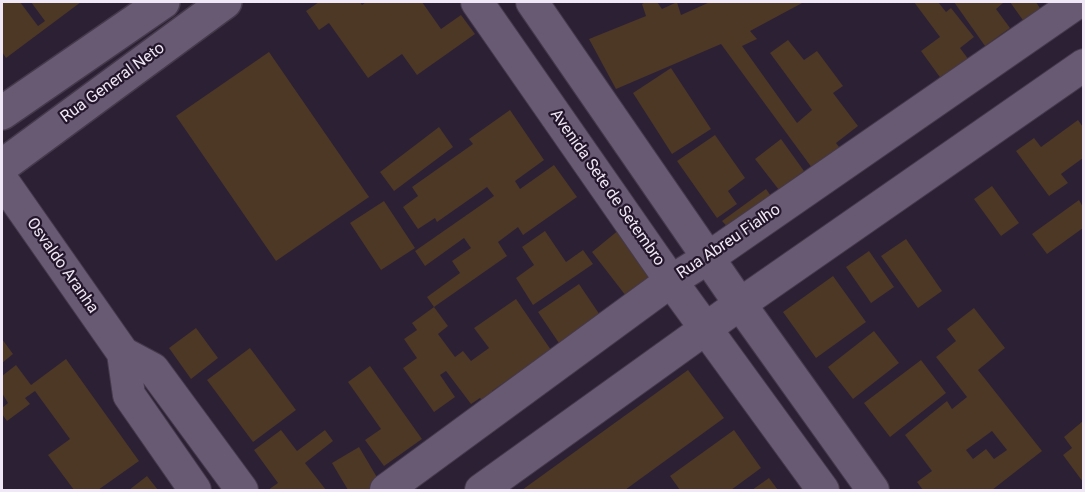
<!DOCTYPE html>
<style>
body{margin:0}
#map{position:relative;width:1085px;height:492px;overflow:hidden;background:#2c2035;font-family:Roboto,sans-serif}
canvas{display:block}
.frame{position:absolute;inset:0;border:3px solid #f0e8f6;pointer-events:none}
</style>
<div id="map">
<canvas width="1085" height="492"></canvas>
<div class="frame"></div>
</div>
<script>
const context = document.querySelector('canvas').getContext('2d');
context.lineJoin = 'round';
function fill(path, color) {
  context.fillStyle = color;
  context.fill(path, 'evenodd');
}
function stroke(path, color, width, dash) {
  context.strokeStyle = color;
  context.lineWidth = width;
  context.lineCap = dash ? 'butt' : 'round';
  context.setLineDash(dash || []);
  context.stroke(path);
}
function write(font, color, halo, rows, align = 'center') {
  context.font = font + ' Roboto,sans-serif';
  context.lineWidth = 4.5;
  context.setLineDash([]);
  context.textBaseline = 'middle';
  context.strokeStyle = halo;
  context.fillStyle = color;
  for (const [text, x, y, turn = 0] of rows) {
    context.save();
    context.translate(x, y);
    context.rotate((+turn || 0) * Math.PI / 180);
    context.textAlign = isNaN(turn) ? turn : align;
    if (halo) context.strokeText(text, 0, 0);
    context.fillText(text, 0, 0);
    context.restore();
  }
}
fill(new Path2D(`
 M2,2H20L38,26L45,21L31,2H81L6,58L2,52Z
 M319,2H360L362,5L366,2H422L441,29L461,15L475,34L417,75L402,54L368,78L329,23L319,30L306,11Z
 M646,2H657L662,9L677,2L681,15L710,2H804L750,31L757,39L742,46L797,123L812,110L770,53L788,40L804,60L817,51L843,86L833,93L858,126L836,143L843,152L815,172L721,44L616,89L589,39L646,16L642,4Z
 M914,2H938L946,12L951,8L974,37L960,48L969,60L942,80L921,51L940,37Z
 M954,2H1001L1003,3L996,9L1010,28L985,46Z
 M1010,2H1036L1047,19L1030,30Z
 M269,52L369,197L276,261L176,116Z
 M671,68L711,129L672,154L633,93Z
 M510,110L544,160L515,181L520,189L554,165L577,197L523,235L518,227L498,242L507,256L434,307L427,297L460,273L452,261L471,248L464,238L425,266L415,251L494,196L487,187L437,222L435,218L418,229L403,207L418,196L412,187L473,144L469,139Z
 M1078,120L1083,127V158L1061,174L1068,183L1049,196L1016,151L1034,138L1041,147Z
 M439,127L453,147L394,191L380,172Z
 M715,135L745,178L728,191L737,204L717,218L677,161Z
 M781,139L804,171L779,190L755,159Z
 M992,186L1019,223L1001,236L974,199Z
 M766,189L775,202L734,234L722,221Z
 M1079,200L1083,207V228L1047,254L1032,234Z
 M384,201L415,248L381,270L350,223Z
 M620,229L655,273L626,296L592,252Z
 M545,231L566,262L583,250L593,264L533,305L516,278L534,265L522,247Z
 M906,239L942,291L918,308L881,256Z
 M869,251L894,287L871,303L846,267Z
 M833,276L866,322L816,358L783,312Z
 M579,284L606,324L565,352L538,312Z
 M516,299L551,350L492,391L494,396L484,402L480,398L471,404L446,371L440,375L455,397L434,412L403,368L417,358L404,339L417,330L412,323L434,307L448,326L438,334L455,357L463,351L471,361L489,348L474,328Z
 M974,308L1005,348L978,370L1042,451L992,490H923L917,482L932,471L905,435L947,401L952,409L967,397L936,357L956,341L947,329ZM992,431L1007,450L994,459L986,449L973,459L966,450Z
 M196,328L218,358L191,379L169,348Z
 M874,331L899,363L853,399L828,367Z
 M2,339L13,354L2,363Z
 M250,348L296,410L253,442L207,380Z
 M66,359L139,461L98,490H74L48,455L70,439L35,391L25,398L30,404L7,421L2,414V408L8,403L2,393V376L16,365L31,385Z
 M921,360L946,393L890,437L864,403Z
 M370,366L422,439L384,466L365,440L381,429L348,382Z
 M688,370L724,418L625,490H522Z
 M1083,421V482L1063,455L1072,448L1064,437Z
 M281,430L297,451L325,430L333,441L305,463L326,490H268L278,483L254,450Z
 M734,430L761,468L731,490H680L670,476Z
 M359,447L381,484L371,490H348L332,463Z
 M147,476L158,490H129Z
 M769,478L778,490H752Z`), '#4d3725');
const minor = new Path2D(`
 M477,2L671,281L823,490
 M532,2L740,304L873,490
 M2,180L123,353L153,369L242,490
 M123,353L129,395L195,490
 M386,490L671,281L708,258L1078,2
 M481,490L740,304L1084,65`);
const tertiary = new Path2D(`
 M2,113L163,2
 M2,166L225,2`);
stroke(minor, '#453a4c', 34);
stroke(tertiary, '#453a4c', 36);
stroke(minor, '#695a73', 32);
stroke(tertiary, '#695a73', 33);
write('16px', '#f0e8f6', '#23162b', [
 ["Rua General Neto",113,83,-36],
 ["Avenida Sete de Setembro",607,188,55],
 ["Rua Abreu Fialho",729,242,-34],
 ["Osvaldo Aranha",62,266,55]
]);
</script>
